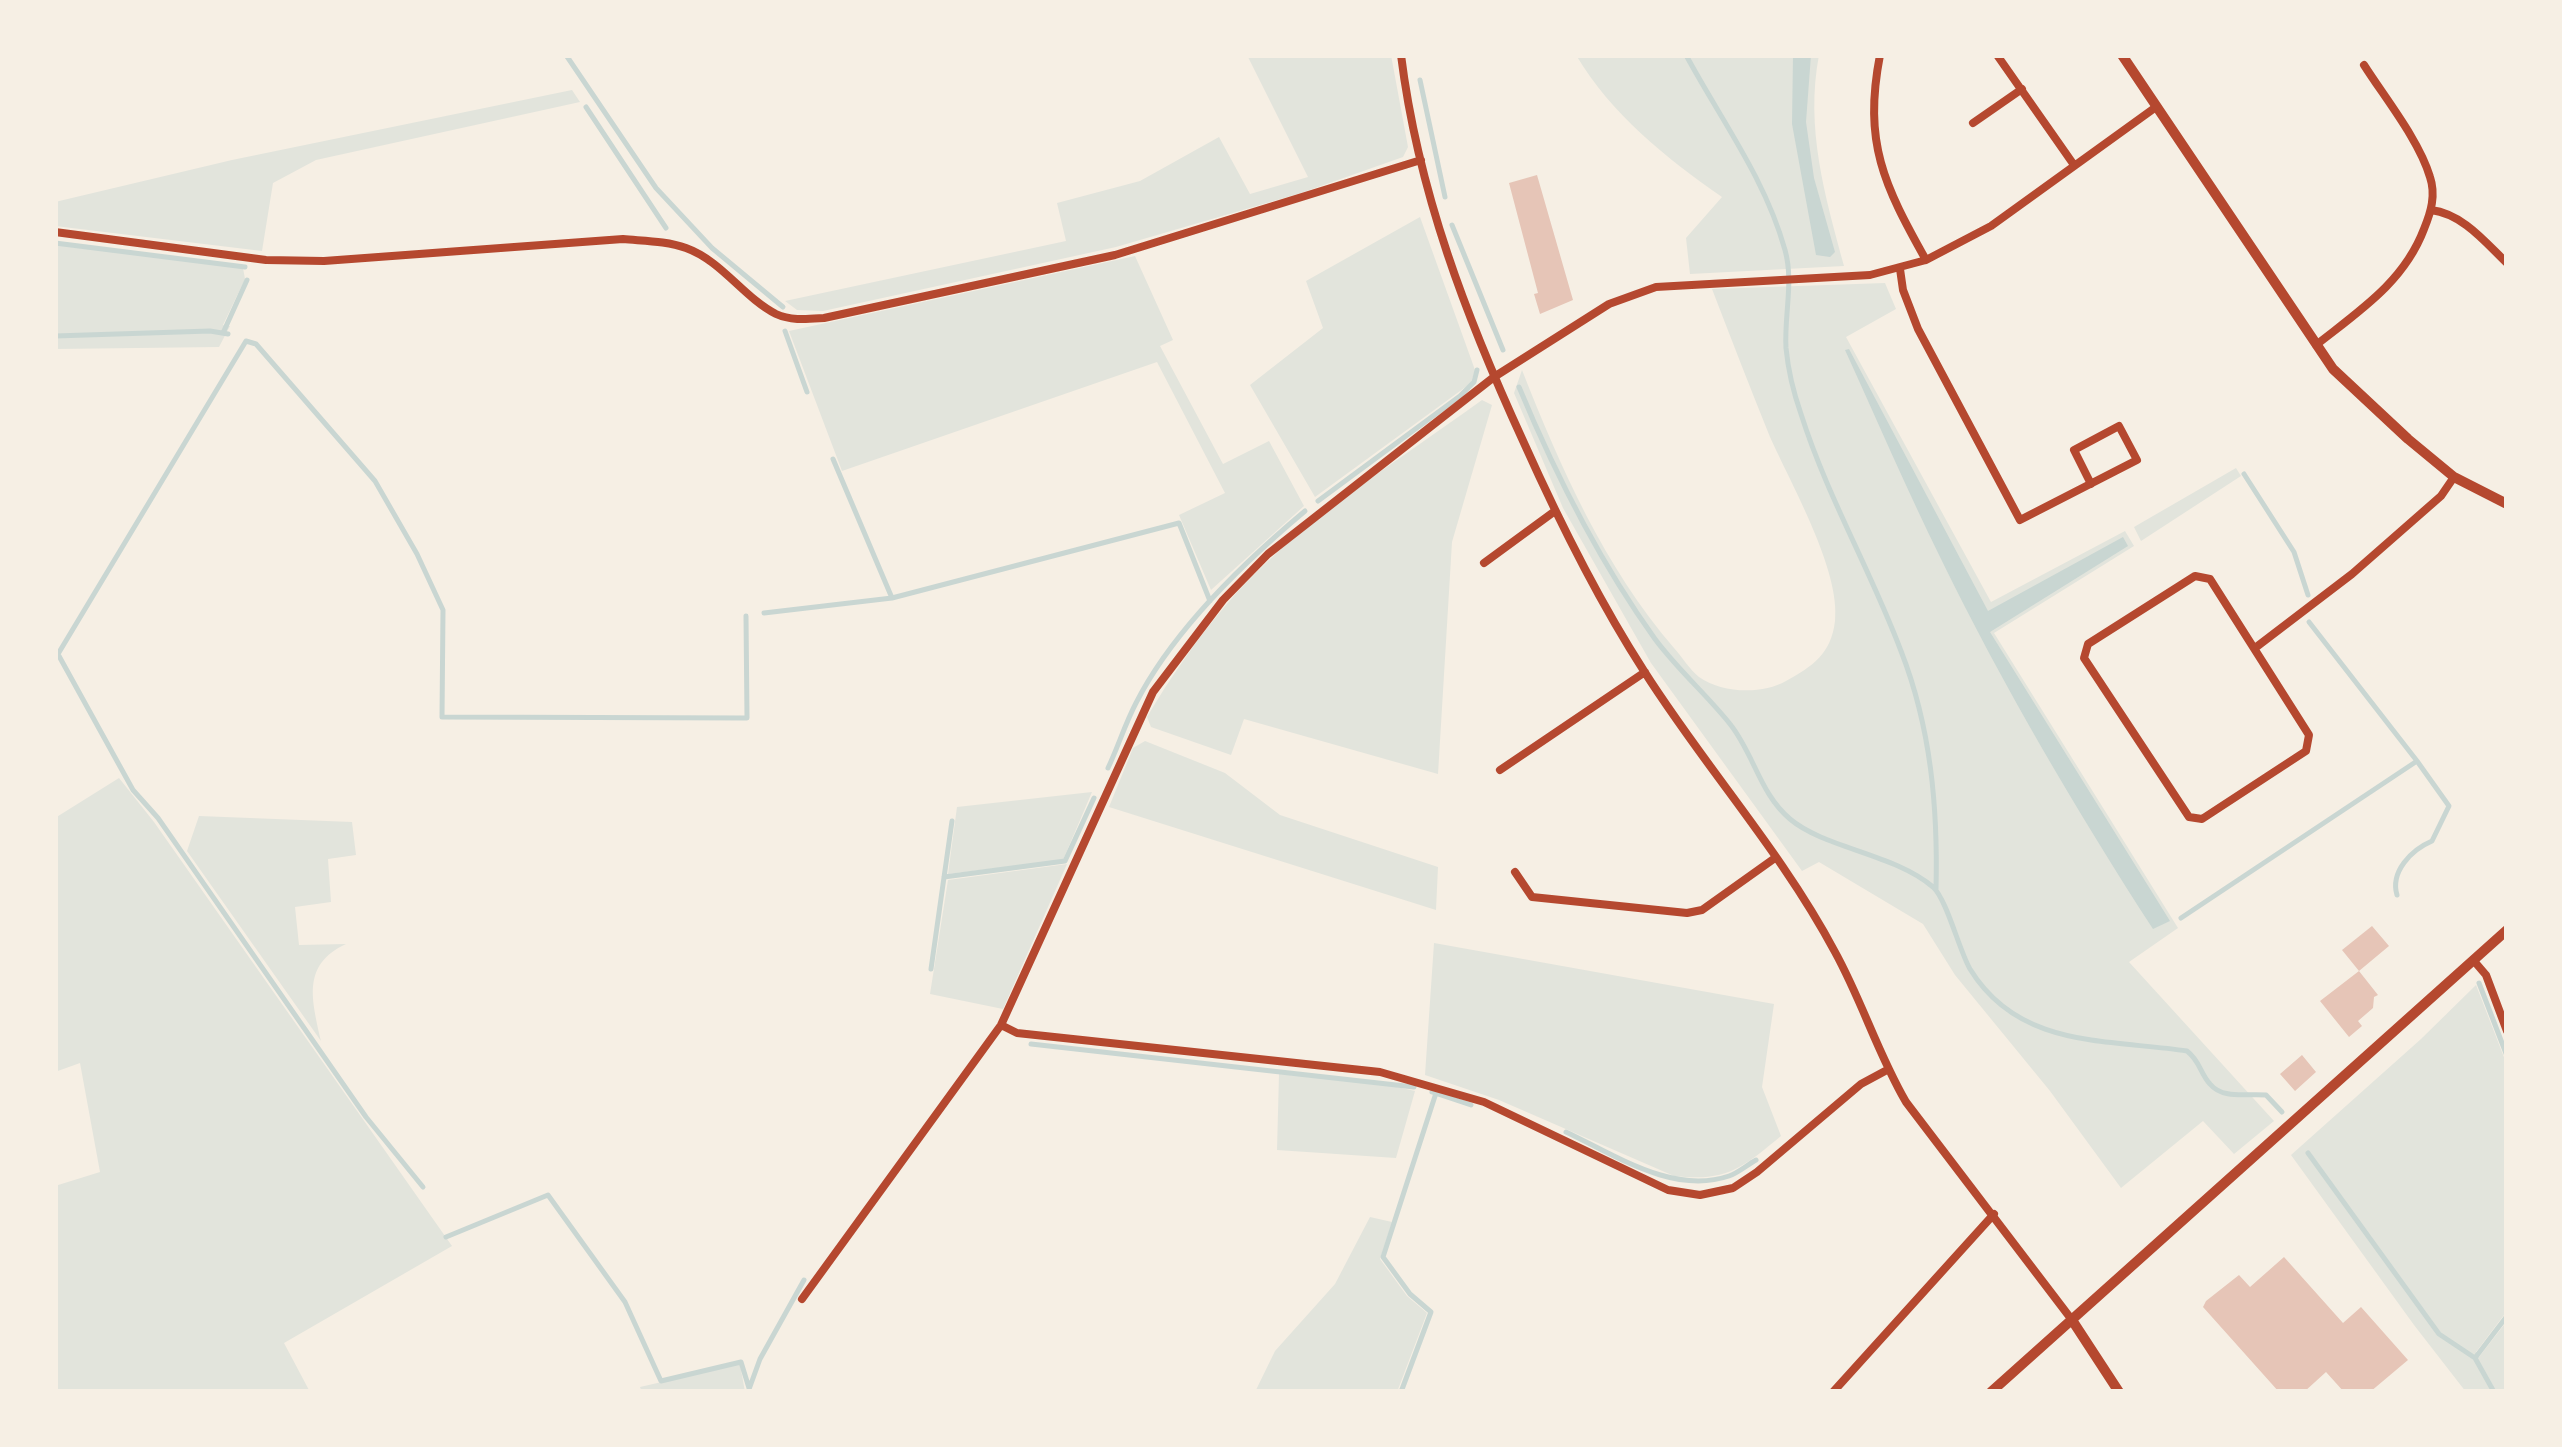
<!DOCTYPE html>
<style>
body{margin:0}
#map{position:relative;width:2562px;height:1447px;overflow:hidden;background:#f6efe4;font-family:"Fira Sans",sans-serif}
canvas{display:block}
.frame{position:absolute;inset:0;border:58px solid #f6efe4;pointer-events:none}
</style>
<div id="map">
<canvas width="2562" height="1447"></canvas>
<div class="frame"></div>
</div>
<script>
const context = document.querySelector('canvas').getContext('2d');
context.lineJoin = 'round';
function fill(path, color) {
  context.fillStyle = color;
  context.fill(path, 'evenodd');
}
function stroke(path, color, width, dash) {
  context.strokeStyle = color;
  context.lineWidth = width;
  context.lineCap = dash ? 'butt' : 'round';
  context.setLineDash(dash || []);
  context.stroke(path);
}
fill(new Path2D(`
 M1247,55H1391L1408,147L1403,157L1301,193L1116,247L823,311L797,310L785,301L1066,241L1057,203L1140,181L1219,137L1250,194L1308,177Z
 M1576,55H1819C1805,128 1825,196 1844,266L1690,274L1686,238L1722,197C1665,157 1612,115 1576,55Z
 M572,90L580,102L316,160L273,183L262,251L55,226V202L232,160Z
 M1420,217L1475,370L1471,383L1315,497L1250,385L1323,328L1306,281Z
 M55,245L243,268L245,279L223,325L230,326L219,347L55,349Z
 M1135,256L1173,340L1160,346L1223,464L1269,441L1304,506L1211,590L1179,515L1225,493L1157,362L842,471L789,331Z
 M1885,283L1896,309L1846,337L1991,602L2125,531L2134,546L1994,633L2178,928L2129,962L2274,1121L2234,1154L2203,1121L2121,1188L2050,1091L1955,975L1923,924L1819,862L1802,871L1651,663L1563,508L1514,393L1522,370C1560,467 1605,568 1674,648C1682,657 1690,670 1699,677C1721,693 1762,695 1786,681C1813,666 1831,654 1835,621C1841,571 1791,484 1770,437C1750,388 1731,338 1712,289Z
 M1482,400L1492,405L1452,542L1438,774L1244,719L1231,755L1151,727L1147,717C1170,678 1197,639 1226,605C1292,526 1398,461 1482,400Z
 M2236,468L2241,476L2141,541L2134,527Z
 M1145,741L1225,773L1280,815L1438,867L1436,910L1109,807L1133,748Z
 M119,778L154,822L452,1246L284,1343L310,1392H55V1224L58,1223L55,1186L100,1172L80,1063L55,1072V818Z
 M1092,792L1063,860L948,874L957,807Z
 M199,816L352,822L356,855L328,859L331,902L295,907L299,945L346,944C301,965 312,1000 321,1041L187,851Z
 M1067,864L1003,1009L930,994L948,880Z
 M1434,943L1774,1004L1762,1087L1781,1136C1742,1168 1727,1182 1674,1176L1499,1100L1425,1075Z
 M2476,985L2507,1065V1311L2476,1352L2479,1357L2507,1321V1392H2466L2414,1325L2291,1155L2421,1039Z
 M1279,1074L1379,1083L1415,1091L1396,1158L1277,1150Z
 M1370,1217L1392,1222L1380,1259L1407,1296L1427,1313L1397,1392H1255L1275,1351L1335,1284Z
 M740,1364L745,1392H642L640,1387Z`), '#e2e4dc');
fill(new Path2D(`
 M1793,55H1811L1806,122L1814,178L1835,252L1830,257L1816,255L1792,124Z
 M1849,349L1988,611L2123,537L2128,546L1990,632L2170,921L2153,929C2076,810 2003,686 1941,559C1907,490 1877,420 1845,350Z`), '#c9d6d2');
stroke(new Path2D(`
 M566,55L656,188L712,248L783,307
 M1686,55C1721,120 1765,178 1785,250C1794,282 1784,315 1786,348C1788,369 1794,394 1801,414C1827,496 1871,571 1901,651C1931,728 1938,808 1936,889
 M1420,80L1445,197
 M586,107L666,228
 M1452,225L1503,350
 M55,243L245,267
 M785,331L807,392
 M223,333L247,280
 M55,336L210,331L228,334
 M1519,387C1556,476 1599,561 1655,639C1678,670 1707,695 1730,724C1754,754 1760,794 1790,819C1824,848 1895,854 1933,887C1947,900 1959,950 1970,969C2019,1049 2108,1039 2187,1051C2200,1061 2200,1073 2210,1084C2223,1100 2248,1093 2266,1095L2282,1112
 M833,459L892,598
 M2244,474L2294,552L2308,595
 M1318,501L1460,396L1474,382L1477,370
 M764,613L892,598L1179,523L1210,601
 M59,656L133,790L158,818L366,1117L423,1187
 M55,659L246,341L256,344L375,481L417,554L443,610L442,717L747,718L746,616
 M1108,768C1118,747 1125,724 1136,703C1173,630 1243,563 1305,511
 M944,877L1065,861L1094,798
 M2397,895C2390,872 2411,850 2432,841L2449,806L2417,761
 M2181,918L2417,761L2309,622
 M931,969L952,821
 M2479,983L2507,1056
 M1031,1044L1414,1087
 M1432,1092L1471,1105
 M1566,1132C1615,1155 1673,1195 1729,1176C1738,1173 1747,1165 1756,1160
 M2308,1153L2439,1334L2475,1358L2494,1392
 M446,1237L548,1195L625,1302L661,1381L741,1362L749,1388
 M2475,1358L2507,1316
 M748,1392L760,1359L804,1280
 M1401,1392L1431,1312L1410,1294L1383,1257L1436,1093`), '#c9d6d2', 5);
fill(new Path2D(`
 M1537,175L1573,300L1540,314L1534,294L1538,293L1509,183Z
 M2372,926L2389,946L2359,971L2342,950Z
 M2359,971L2378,995L2374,997L2373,1008L2358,1021L2362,1026L2349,1037L2320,1001Z
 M2302,1055L2316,1072L2295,1091L2280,1074Z
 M2284,1257L2343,1323L2361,1307L2408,1360L2370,1392H2344L2326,1372L2304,1392H2279L2203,1307L2206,1301L2239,1275L2250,1287Z`), '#e6c5b7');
stroke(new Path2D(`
 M1401,55C1418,192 1467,319 1524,443C1559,521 1597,598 1644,671C1704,766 1782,852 1835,952C1862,1001 1878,1054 1906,1102L2072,1320
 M1880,55C1863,143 1884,185 1926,260
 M1997,55L2074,165
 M1973,123L2022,89
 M2431,210C2463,214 2485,242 2507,263
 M55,232L266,260L324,261L623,239C644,241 667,241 686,248C722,261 743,297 776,314C791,321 808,319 824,318L1115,255L1421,160
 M1900,269L1903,290L1918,329L2020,520L2137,460L2119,426L2074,450L2091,484
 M2316,345C2359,311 2404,282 2424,229C2431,212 2436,195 2430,177C2419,140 2385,98 2364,65
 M1484,563L1555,511
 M2195,576L2210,579L2309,735L2306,751L2202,819L2189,817L2084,658L2088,644Z
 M2255,648L2352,574L2441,496L2454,477
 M1500,770L1645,672
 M1515,872L1532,897L1687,913L1702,910L1775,858
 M2474,961L2486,975L2507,1031
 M1001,1025L1017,1033L1380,1072L1484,1102L1668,1190L1700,1195L1733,1188L1757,1172L1861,1084L1887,1070
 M802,1299L1001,1025L1153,692L1223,600L1268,554L1494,377L1609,304L1656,287L1870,275L1926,260L1991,226L2156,107
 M1833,1392L1994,1214`), '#b5482f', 8);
stroke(new Path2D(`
 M2122,55L2333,369L2408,439L2454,477L2507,504
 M2072,1320L2119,1392
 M1991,1392L2507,930`), '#b5482f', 10);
</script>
